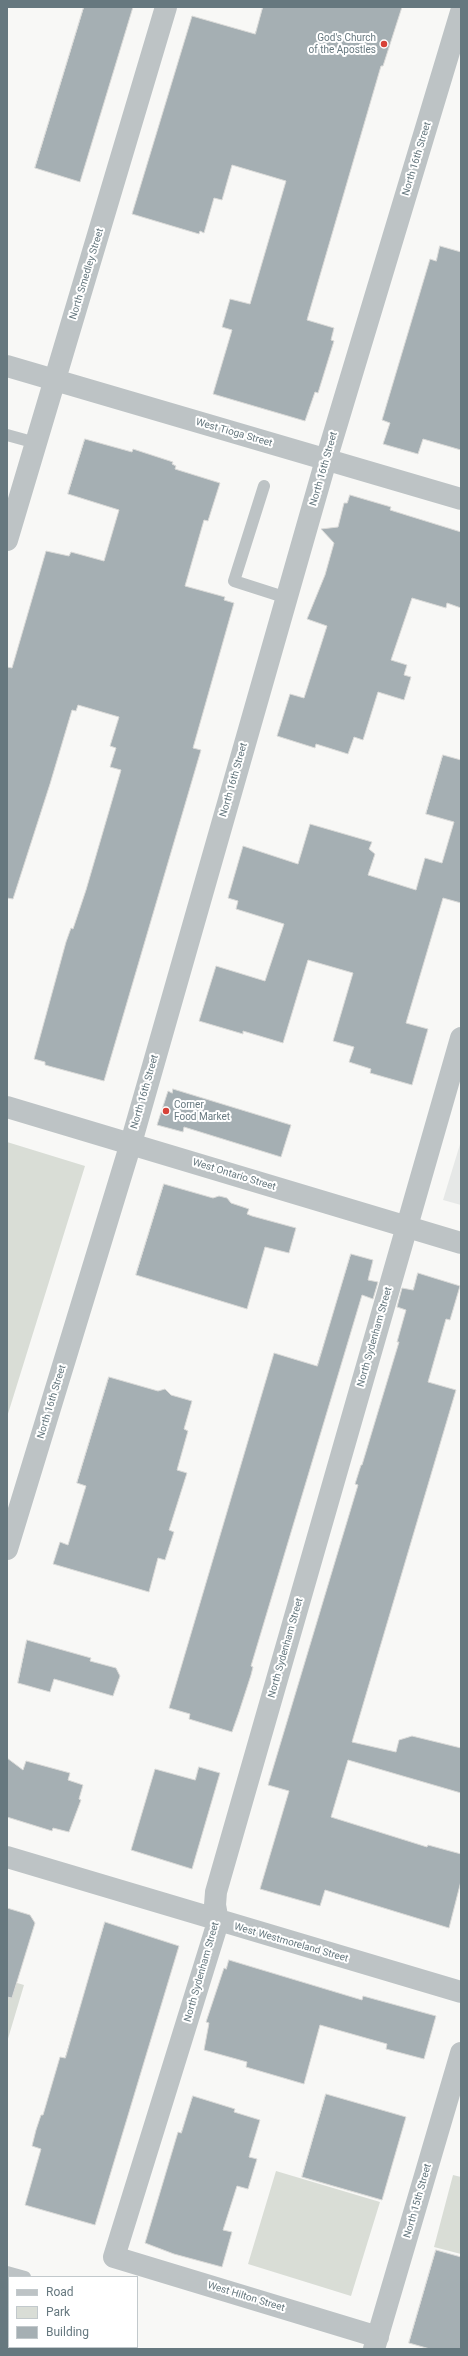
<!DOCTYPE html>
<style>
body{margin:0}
#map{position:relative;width:468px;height:2356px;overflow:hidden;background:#f8f8f6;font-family:Roboto,sans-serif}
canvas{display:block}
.frame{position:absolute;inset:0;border:8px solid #66787f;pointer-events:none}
.legend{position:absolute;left:8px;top:2276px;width:130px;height:72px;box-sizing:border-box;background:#fff;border:1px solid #c2c9cc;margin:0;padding:5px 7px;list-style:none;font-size:12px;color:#66787f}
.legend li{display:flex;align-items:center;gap:8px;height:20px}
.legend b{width:20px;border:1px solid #c2c9cc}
</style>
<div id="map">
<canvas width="468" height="2356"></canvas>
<div class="frame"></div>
<ul class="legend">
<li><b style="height:5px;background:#bdc3c5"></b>Road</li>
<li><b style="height:11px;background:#d9ddd6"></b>Park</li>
<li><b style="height:11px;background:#a5afb3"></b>Building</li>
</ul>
</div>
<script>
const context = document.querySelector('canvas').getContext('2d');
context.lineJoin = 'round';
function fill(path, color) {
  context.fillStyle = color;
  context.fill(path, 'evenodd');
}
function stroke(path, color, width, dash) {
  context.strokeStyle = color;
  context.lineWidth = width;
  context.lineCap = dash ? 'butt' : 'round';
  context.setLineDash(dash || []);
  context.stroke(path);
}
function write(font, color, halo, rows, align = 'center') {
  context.font = font + ' Roboto,sans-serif';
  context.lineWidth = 4;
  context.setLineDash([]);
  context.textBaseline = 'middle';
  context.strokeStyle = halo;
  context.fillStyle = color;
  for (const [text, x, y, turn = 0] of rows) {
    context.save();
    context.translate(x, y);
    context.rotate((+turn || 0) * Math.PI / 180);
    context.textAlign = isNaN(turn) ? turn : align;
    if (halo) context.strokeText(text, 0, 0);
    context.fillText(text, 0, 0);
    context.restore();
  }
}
fill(new Path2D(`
 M461,1141V1205L443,1200Z`), '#e6e8e7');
fill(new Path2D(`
 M7,1142L85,1166L7,1417Z
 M7,1980L24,1985L7,2042Z
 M276,2171L380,2202L351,2296L248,2264Z
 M453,2175L461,2177V2254L434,2247Z`), '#d9ddd6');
const building = new Path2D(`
 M84,7H133L80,182L35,168Z
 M263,7H402L383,66H381L307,320L334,328L331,340L334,341L318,393L315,392L305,421L213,394L232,330L222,327L230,299L250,304L286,181L232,165L222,200L214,198L204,233L200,231L199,234L132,214L192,16L255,34Z
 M440,246L461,252V450L423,439L418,454L383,444L390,423L382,420L430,259L436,261Z
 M85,439L132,452L133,449L173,462L172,464L176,466L175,469L220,483L208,521L204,520L185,586L225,597L224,600L234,603L193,748L201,750L104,1081L45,1065V1062L34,1059L66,942L71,928L73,929L86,890L121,770L110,767L116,748L110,746L119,717L78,705L76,711L72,710L50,784L13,899L7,898V667L12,668L46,551L69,556L71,552L104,561L119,510L68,494Z
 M350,495L391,507L390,510L461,532V608L447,603L446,608L412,598L391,660L407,665L404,675L411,677L404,700L378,692L363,740L354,737L348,754L316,744L315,748L277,736L290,694L304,698L327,626L307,619L325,575L334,543L321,529L338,527L344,503H347Z
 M443,755L461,760V903L443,898L406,1023L428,1029L412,1085L370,1073L371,1069L349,1062L354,1047L333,1041L353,973L308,960L283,1043L243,1031V1034L199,1021L216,966L265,981L284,924L236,909L238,901L228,898L243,846L298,864L310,824L372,842L369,849L375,854L368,875L416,890L425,858L442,863L454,822L426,814Z
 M173,1089L291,1125L281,1157L184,1127L183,1132L157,1125L168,1091L172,1093Z
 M164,1184L213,1198L219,1196L227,1198L231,1203L249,1209L247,1214L252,1216L296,1228L289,1253L265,1247L247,1309L136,1275Z
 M351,1254L373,1260L368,1280L378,1282L373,1299L362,1295L251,1666L253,1667L251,1675L239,1712L232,1732L189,1719L190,1714L169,1708L274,1353L317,1366Z
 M418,1273L460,1286L450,1320L446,1319L428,1382L456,1390L352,1742L396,1752L399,1740L412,1736L461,1748V1793L348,1760L331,1817L427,1847L428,1845L461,1854V1881L449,1928L325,1890L320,1906L260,1889L289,1791L268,1785L358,1485L355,1484L361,1465H362L399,1342H397L406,1310L397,1307L402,1288L413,1290Z
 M109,1377L158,1391L165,1389L171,1395L192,1401L184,1429L188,1431L177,1470L187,1473L169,1530L174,1532L165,1560L158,1558L149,1592L53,1564L60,1542L68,1545L86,1486L77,1483Z
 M27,1640L91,1658L90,1661L116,1668L120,1676L113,1696L54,1679L50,1692L18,1683Z
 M7,1758L23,1770L26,1761L70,1773L68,1780L83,1785L79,1799L81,1800L69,1832L53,1828L52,1831L7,1817Z
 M199,1767L220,1773L192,1869L131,1850L155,1769L195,1780Z
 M7,1908L30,1915L35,1923L12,1998L7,1997Z
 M105,1922L179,1946L95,2225L25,2205L41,2149L32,2146L36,2130L41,2115H43L60,2057L65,2058Z
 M229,1960L362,2000L363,1996L436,2016L424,2059L386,2049L387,2044L320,2025L304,2084L246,2067L247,2062L204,2050L209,2023L206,2022L224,1968L226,1969Z
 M326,2094L406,2117L382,2200L302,2177Z
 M193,2096L235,2109L234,2112L260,2120L249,2157L257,2159L248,2189L237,2186L223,2230L232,2232L222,2267L174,2254L145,2243L178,2132L181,2133Z
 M436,2250L461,2257V2349H430L409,2343Z`);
fill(building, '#a5afb3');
stroke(building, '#dadad8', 1);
stroke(new Path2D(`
 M7,435L36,443
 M264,486L234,581L287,598
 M7,2272L25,2277
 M89,2349V2347`), '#bdc3c5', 12);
stroke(new Path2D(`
 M7,366L461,499
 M7,540L166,7
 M7,1107L461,1243
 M7,1549L131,1143L326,460L461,12
 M7,1857L461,1992
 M378,2337L114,2257L218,1922L215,1905L216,1892L461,1038
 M374,2349L461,2053`), '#bdc3c5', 22);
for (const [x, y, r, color] of [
 [384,44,4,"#d74238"],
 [166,1111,4,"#d74238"]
]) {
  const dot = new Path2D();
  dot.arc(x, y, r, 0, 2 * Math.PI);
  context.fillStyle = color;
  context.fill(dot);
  stroke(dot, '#fff', 1.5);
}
write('10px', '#66787f', '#fff', [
 ["God's Church",376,38],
 ["of the Apostles",376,50],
 ["Corner",174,1105,"left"],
 ["Food Market",174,1117,"left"]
], 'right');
write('10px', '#66787f', '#fff', [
 ["North 16th Street",417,159,-73],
 ["North Smedley Street",87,274,-73],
 ["West Tioga Street",234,433,16],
 ["North 16th Street",324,469,-74],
 ["North 16th Street",234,780,-74],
 ["North 16th Street",145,1092,-74],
 ["West Ontario Street",234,1175,17],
 ["North Sydenham Street",375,1337,-74],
 ["North 16th Street",52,1402,-73],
 ["North Sydenham Street",286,1648,-74],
 ["West Westmoreland Street",291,1943,16],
 ["North Sydenham Street",202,1972,-74],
 ["North 15th Street",418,2201,-74],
 ["West Hilton Street",246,2297,17]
]);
</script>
